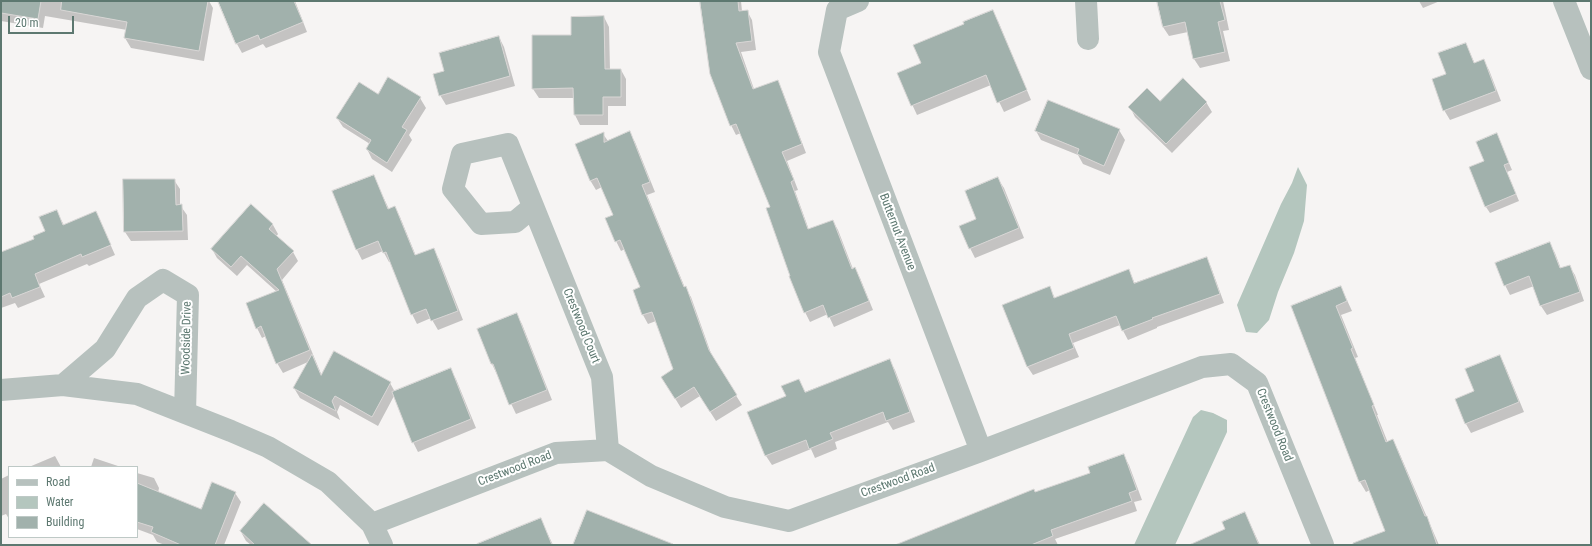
<!DOCTYPE html>
<style>
body{margin:0}
#map{position:relative;width:1592px;height:546px;overflow:hidden;background:#f6f4f3;font-family:"Roboto Condensed",sans-serif}
canvas{display:block}
.frame{position:absolute;inset:0;border:2px solid #5d7870;pointer-events:none}
.legend{position:absolute;left:8px;top:466px;width:130px;height:72px;box-sizing:border-box;background:#fff;border:1px solid #bec9c6;margin:0;padding:5px 7px;list-style:none;font-size:12px;color:#5d7870}
.legend li{display:flex;align-items:center;gap:8px;height:20px}
.legend b{width:20px;border:1px solid #bec9c6}
.scale{position:absolute;left:8px;top:16px;width:66px;height:18px;box-sizing:border-box;border:2px solid #5d7870;border-top:0;padding-left:5px;font-size:12px;line-height:14px;white-space:nowrap;color:#5d7870;-webkit-text-stroke:3px #fff;paint-order:stroke}
</style>
<div id="map">
<canvas width="1592" height="546"></canvas>
<div class="frame"></div>
<ul class="legend">
<li><b style="height:5px;background:#b7c1be"></b>Road</li>
<li><b style="height:11px;background:#b4c6be"></b>Water</li>
<li><b style="height:11px;background:#a1b1ac"></b>Building</li>
</ul>
<div class="scale">20 m</div>
</div>
<script>
const context = document.querySelector('canvas').getContext('2d');
context.lineJoin = 'round';
function fill(path, color) {
  context.fillStyle = color;
  context.fill(path, 'evenodd');
}
function stroke(path, color, width, dash) {
  context.strokeStyle = color;
  context.lineWidth = width;
  context.lineCap = dash ? 'butt' : 'round';
  context.setLineDash(dash || []);
  context.stroke(path);
}
function write(font, color, halo, rows, align = 'center') {
  context.font = font + ' "Roboto Condensed",sans-serif';
  context.lineWidth = 4;
  context.setLineDash([]);
  context.textBaseline = 'middle';
  context.strokeStyle = halo;
  context.fillStyle = color;
  for (const [text, x, y, turn = 0] of rows) {
    context.save();
    context.translate(x, y);
    context.rotate((+turn || 0) * Math.PI / 180);
    context.textAlign = isNaN(turn) ? turn : align;
    if (halo) context.strokeText(text, 0, 0);
    context.fillText(text, 0, 0);
    context.restore();
  }
}
fill(new Path2D(`
 M1298,167L1307,185L1304,221L1294,253L1278,292L1269,320L1257,333L1246,332L1237,305L1281,204L1292,183Z
 M1201,410L1213,413L1227,420V432L1175,545H1134L1193,417Z`), '#b4c6be');
fill(new Path2D(`
 M1,1H209L213,8L204,61L131,48L125,38L127,30L45,16L43,28L1,21Z
 M222,1H295L307,32L266,48L263,44L242,53L237,44L220,2Z
 M701,1H741L742,11H747L752,20L756,50L741,52L754,89L777,81L782,90L806,153L787,161L798,190L795,191L809,230L833,221L838,230L853,269L855,268L860,278L873,310L834,327L828,314L810,322L805,312L792,276L771,208L741,133L736,135L731,125Z
 M1158,1H1223L1229,30L1223,31L1230,61L1200,68L1194,59L1188,32L1169,36L1163,27Z
 M1419,1H1440L1423,8Z
 M992,11L998,21L1031,100L1004,112L991,85L917,115L898,74L922,64L966,24Z
 M604,17L609,27L610,70H621L626,79V106H608V125H580L575,115L574,98H539L533,89L572,36Z
 M499,37L504,47L515,86L446,105L440,95L446,72Z
 M1466,44L1475,64L1484,61L1489,70L1501,101L1450,120L1444,110Z
 M420,98L426,108L409,135L412,140L392,172L372,159L367,149L370,144L343,127L337,118Z
 M1206,102L1212,112L1172,153L1135,117L1130,107L1160,103Z
 M1119,130L1125,140L1110,175L1083,164L1078,155L1041,140L1036,131Z
 M629,133L635,142L655,192L647,195L685,288L691,297L713,359L742,405L716,421L700,396L681,408L668,387L674,370L656,321L648,324L643,315L641,288L625,249L621,251L616,241L614,215L602,187L596,190L590,180L603,134L608,141Z
 M1497,135L1512,170L1507,172L1519,201L1490,213L1486,207L1485,162Z
 M373,176L389,209L395,207L400,217L416,256L433,249L439,259L463,320L438,330L431,318L417,324L412,314L391,261L389,262L383,251L362,260L357,250L333,192Z
 M998,179L1004,188L1024,238L975,258L970,248L977,220Z
 M174,180L180,189V205L187,215L188,240L131,241L125,232Z
 M251,205L273,225L278,234L276,237L293,252L298,261L282,280L322,376L390,383L395,392L450,369L456,379L476,428L418,452L413,442L394,396L378,426L340,405L337,412L340,420L300,398L294,388L308,362L283,373L277,363L266,336L262,338L257,328L277,292L247,265L237,276L217,258L212,249Z
 M56,211L64,225L96,212L115,255L89,266L87,264L39,284L45,297L18,308L15,303L1,308V253L36,239L46,232Z
 M1550,244L1555,253L1561,269L1569,266L1575,275L1584,301L1547,315L1541,306L1534,286L1510,295L1505,285Z
 M1206,258L1211,267L1224,303L1157,327V328L1128,340L1120,325L1073,343L1079,357L1033,375L1027,366L1049,287L1055,298L1129,270L1135,284Z
 M1341,287L1352,311L1341,315L1358,357L1355,358L1378,415H1377L1388,443L1393,441L1398,450L1439,545H1386L1387,532L1370,490L1366,492L1360,482L1292,306Z
 M516,314L522,324L552,400L516,414L492,364L478,329Z
 M1500,356L1505,366L1524,412L1471,433L1466,424L1456,400L1475,392Z
 M890,361L895,370L915,422L893,430L888,422L835,442L837,449L815,458L811,449L772,465L766,456L749,412L787,397L798,380L805,393Z
 M55,456L61,467H29Z
 M1124,456L1129,465L1142,500L1134,502L1137,511L1055,539L1058,545H895L1034,490L1036,494L1091,474Z
 M94,458L121,467H91Z
 M137,473L154,478L159,488L158,493L201,510L235,493L241,502L224,545H165L157,542L153,535L137,529Z
 M9,475V519L6,514L1,516V479Z
 M1245,513L1260,545H1206Z
 M541,520L553,545H477Z
 M241,532L310,545H251L246,541Z`), '#0003');
const building = new Path2D(`
 M1,1H41L38,19L1,13Z
 M62,1H208L199,51L124,38L127,22L61,10Z
 M218,1H294L303,22L260,40L258,35L236,44Z
 M700,1H738L739,11L748,10L752,41L736,43L753,89L778,80L802,144L782,152L794,180L791,182L808,229L833,220L852,269L855,267L869,301L828,318L823,305L804,313L789,276H790L766,208L770,207L736,124L730,126L710,74Z
 M1157,1H1220L1225,20L1218,22L1225,52L1193,59L1185,22L1163,27Z
 M993,10L1027,90L997,103L986,75L911,106L897,73L921,63L913,45L964,24L963,22Z
 M604,16L605,69H621V97H603V115H574L573,88L532,89V35H571V17Z
 M499,36L510,76L439,96L433,74L444,71L439,53Z
 M1466,43L1474,63L1484,59L1496,91L1443,111L1432,79L1446,74L1438,53Z
 M388,77L421,97L402,127L407,130L387,163L366,149L371,140L336,118L359,82L378,94Z
 M1183,78L1207,102L1166,144L1128,107L1147,88L1160,101Z
 M1048,100L1120,129L1104,166L1077,154L1079,149L1035,131Z
 M630,131L650,182L642,185L684,287L686,286L709,350L737,395L710,412L694,387L675,399L661,377L673,369L652,312L642,315L633,290L640,287L620,240L615,242L605,218L613,215L597,178L590,181L575,144L604,132V142Z
 M1497,133L1509,163L1504,165L1516,194L1485,207L1469,167L1484,161L1476,142Z
 M374,175L388,209L395,206L415,255L434,248L458,311L431,321L426,309L411,315L386,252L383,253L378,241L356,250L332,191Z
 M998,177L1019,228L969,249L959,226L976,219L965,191Z
 M123,179H175L176,205L182,204L183,231L124,232Z
 M251,204L273,224L269,229L294,251L277,269L310,350L276,364L261,326L256,329L246,303L279,290L241,256L231,267L211,249Z
 M57,210L63,225L96,211L111,245L82,257L81,254L35,274L40,287L12,298L10,293L1,297V252L34,239L33,236L45,231L39,217Z
 M1550,242L1560,268L1570,265L1580,292L1540,306L1529,276L1504,286L1495,263Z
 M1207,257L1220,294L1152,318L1153,319L1122,331L1116,316L1069,334L1074,348L1027,367L1002,305L1050,286L1054,298L1129,269L1134,283Z
 M1341,286L1347,301L1336,306L1353,348L1351,349L1374,405L1372,406L1386,442L1393,439L1425,516H1427L1437,545H1353V543L1385,531L1365,480L1359,482L1291,306Z
 M517,313L547,390L509,405L493,364H491L477,329Z
 M334,351L391,382L372,417L335,396L332,401L336,411L293,388L312,354L321,375Z
 M1500,355L1519,402L1465,424L1455,399L1474,391L1465,369Z
 M890,359L910,412L886,421L883,412L830,433L833,439L809,449L806,440L765,456L747,412L786,396L781,386L799,379L805,392Z
 M451,368L471,419L412,443L392,392Z
 M1124,454L1137,490L1129,493L1132,501L1051,530L1053,536L1031,545H895L1034,489L1035,492L1090,473L1088,467Z
 M212,482L236,492L215,545H181L151,532L153,527L137,522V483L201,509Z
 M264,503L312,545H255L240,531Z
 M587,510L673,544L672,545H573Z
 M1245,512L1259,545H1189L1225,529L1222,522Z
 M541,518L552,545H477V544Z`);
fill(building, '#a1b1ac');
stroke(building, '#d8d6d5', 1);
stroke(new Path2D(`
 M858,1L837,10L829,52L981,451
 M1086,1L1088,39
 M1564,1L1591,69
 M533,207L515,222L481,224L453,189L462,154L508,144L602,377L608,450
 M63,385L105,349L137,298L163,280L188,295L185,413
 M1,390L63,385L137,394L231,431L268,447L328,482L372,524L382,545
 M372,524L556,453L608,450L651,476L725,507L789,521L981,451L1202,367L1231,364L1257,383L1323,545`), '#b7c1be', 22);
write('12px', '#5d7870', '#fff', [
 ["Butternut Avenue",897,232,69],
 ["Crestwood Court",581,326,68],
 ["Woodside Drive",187,338,-89],
 ["Crestwood Road",1274,425,68],
 ["Crestwood Road",515,469,-21],
 ["Crestwood Road",898,481,-20]
]);
</script>
